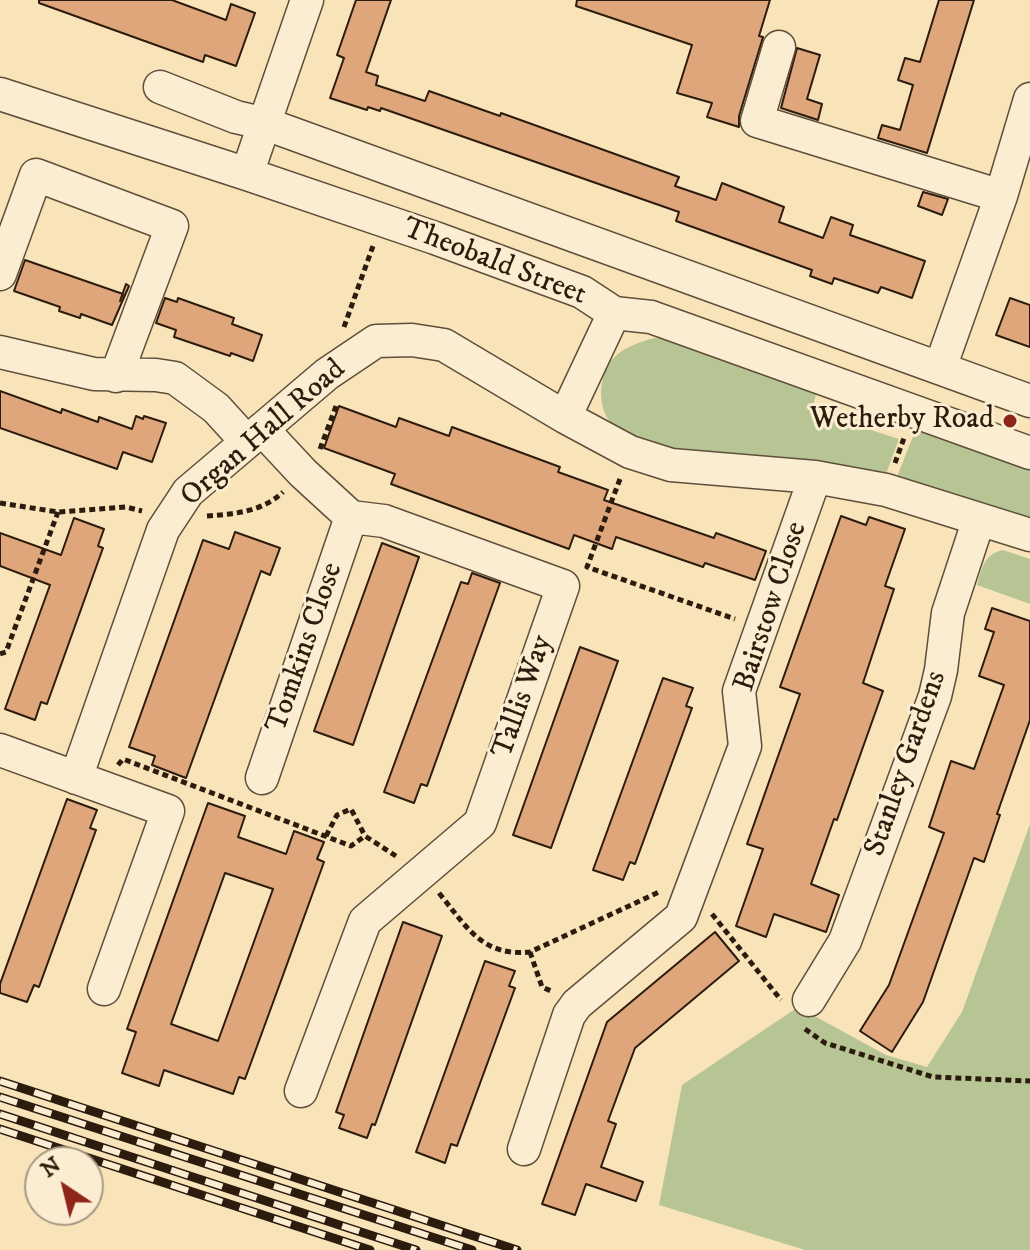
<!DOCTYPE html>
<style>
body{margin:0}
#map{position:relative;width:1030px;height:1250px;overflow:hidden;background:#f9e4ba;font-family:"IM FELL DW Pica",serif}
canvas{display:block}
.north{position:absolute;left:24px;top:1146px;width:80px;height:80px;box-sizing:border-box;background:#fbedd2;border:2px solid #a89984;border-radius:50%;rotate:325deg;font-size:22px;font-weight:700;line-height:32px;text-align:center;color:#2c1c0e}
.north::after{content:'';display:block;margin:auto;width:28px;height:36px;background:#8f2418;clip-path:polygon(50% 0,100% 100%,50% 72%,0 100%)}
</style>
<div id="map">
<canvas width="1030" height="1250"></canvas>
<div class="north">N</div>
</div>
<script>
const context = document.querySelector('canvas').getContext('2d');
context.lineJoin = 'round';
function fill(path, color) {
  context.fillStyle = color;
  context.fill(path, 'evenodd');
}
function stroke(path, color, width, dash) {
  context.strokeStyle = color;
  context.lineWidth = width;
  context.lineCap = dash ? 'butt' : 'round';
  context.setLineDash(dash || []);
  context.stroke(path);
}
function write(font, color, halo, rows, align = 'center') {
  context.font = font + ' "IM FELL DW Pica",serif';
  context.lineWidth = 6;
  context.setLineDash([]);
  context.textBaseline = 'middle';
  context.strokeStyle = halo;
  context.fillStyle = color;
  for (const [text, x, y, turn = 0] of rows) {
    context.save();
    context.translate(x, y);
    context.rotate((+turn || 0) * Math.PI / 180);
    context.textAlign = isNaN(turn) ? turn : align;
    if (halo) context.strokeText(text, 0, 0);
    context.fillText(text, 0, 0);
    context.restore();
  }
}
fill(new Path2D(`
 M654,338L678,339L817,390L812,411L899,439L886,474C841,469 796,464 751,459C706,454 661,453 621,431C597,419 596,380 611,361C621,348 640,342 654,338Z
 M917,426L1030,466V521L897,477Z
 M1003,550L1030,559V604L977,585C982,568 984,554 1003,550Z
 M1030,824V1250H805L659,1205L682,1085L798,1007L886,1055L927,1067L962,1012Z`), '#b7c595');
const building = new Path2D(`
 M39,0H172L226,20L231,4L255,13L236,66L205,55L203,62L39,3Z
 M356,0H391L366,72L378,76L376,85L425,101L429,91L500,116L501,113L679,177L675,186L716,200L722,183L784,207L779,222L823,238L831,217L853,225L850,235L925,261L912,298L881,287L878,293L834,278L832,284L810,276L812,270L676,221L679,212L381,108L380,111L368,107L367,110L330,98L344,58L337,55Z
 M577,0H770L759,36L763,37L739,116V127L707,117L712,103L677,93L692,45L576,6Z
 M939,0H974L927,153L878,138L882,125L900,130L913,85L898,80L905,58L920,62Z
 M797,48L820,55L807,99L822,104L818,120L781,108Z
 M923,192L948,199L942,215L918,206Z
 M25,260L123,294L120,301L126,284L129,286L112,325L81,314L80,318L59,311L60,307L14,291Z
 M165,298L177,302L178,298L234,318L232,324L262,335L253,361L231,353L230,356L174,337L176,330L156,323Z
 M1010,298L1030,305V347L996,335Z
 M0,391L61,413L62,409L98,422L99,417L132,429L136,416L143,419L144,416L166,423L152,462L123,452L117,469L0,428Z
 M339,406L396,427L399,418L449,436L452,427L560,467L558,472L608,490L604,500L714,538L716,533L766,551L755,580L705,563L703,567L616,537L612,549L574,535L569,549L391,484L395,474L324,448Z
 M841,516L866,525L869,517L905,529L885,586L894,589L863,683L883,691L837,820L834,819L811,884L839,895L826,932L774,914L766,937L736,926L763,849L747,844L800,694L780,687Z
 M74,518L104,529L98,546L103,548L47,704L41,702L35,720L5,709L50,585L0,566V533L61,555Z
 M235,532L280,548L270,575L261,571L186,778L152,765L155,756L129,747L203,540L229,549Z
 M382,543L419,557L353,745L314,731Z
 M472,573L500,583L427,786L421,784L414,803L384,792L461,582L468,584Z
 M992,608L1030,621V720L997,814L1000,815L984,862L974,858L923,1002L892,1052L860,1031L889,985L944,833L929,827L951,761L974,769L1004,685L979,676L994,632L985,629Z
 M580,647L618,661L551,848L513,835Z
 M663,678L693,688L686,706L692,708L635,864L630,862L623,880L593,870Z
 M67,799L97,810L90,828L96,830L39,987L34,985L27,1002L0,993V984Z
 M208,803L245,816L238,837L286,854L294,831L324,842L317,859L324,862L282,978L245,1079L239,1077L233,1094L164,1070L159,1086L122,1073L136,1032L127,1029ZM225,873L273,889L218,1041L171,1024Z
 M403,922L442,936L375,1125L372,1124L367,1138L339,1128L344,1115L336,1112Z
 M715,932L739,961L635,1048L608,1121L616,1124L601,1167L643,1182L636,1201L586,1184L575,1215L542,1204L607,1022Z
 M485,961L515,971L509,986L515,988L457,1146L451,1144L445,1163L416,1152Z`);
fill(building, '#dea67a');
stroke(building, '#2c1c0e', 2);
const minor = new Path2D(`
 M779,47L757,121L1001,196
 M160,87L236,117L266,124L1030,401
 M0,94L247,174L435,238L582,292L614,313L651,317L1030,453
 M247,174L307,0
 M0,274L36,175L172,226L116,376
 M0,352L94,374L156,375L175,378L216,408L247,442
 M940,368L1001,196L1030,99
 M565,417L614,313
 M262,429L303,473L351,517L384,521L563,586L480,823L365,921L301,1091
 M0,750L168,811L104,989
 M76,778L163,530L188,492L327,374L376,341L412,340L444,345L565,417L630,452L671,465L815,477L886,490L1030,535
 M262,778L351,517
 M809,1000L845,941L935,696L941,670L948,613L979,519
 M524,1149L569,1015L577,1004L681,917L745,746L739,691L815,477`);
stroke(minor, '#5f4e39', 35);
stroke(new Path2D(`
 M344,327L373,246
 M320,449L336,406
 M895,463L904,438
 M620,479L587,567L735,619
 M0,503L58,512L126,507L142,511
 M207,516C234,514 262,512 283,492
 M0,654L6,652L58,512
 M118,765L123,759L351,846L365,836L396,856
 M326,836L337,815L351,809L365,836
 M439,893C466,926 482,957 530,952L659,892
 M712,914L781,1000
 M530,952L542,987L551,991
 M805,1029L825,1043L933,1077L1030,1081`), '#2c1c0e', 5, [6, 4]);
stroke(minor, '#fbedd2', 32);
const rail = new Path2D(`
 M0,1081L517,1250
 M0,1097L472,1250
 M0,1114L416,1250
 M0,1129L370,1250`);
stroke(rail, '#2c1c0e', 9);
stroke(rail, '#fbedd2', 6, [18]);
for (const [x, y, r, color] of [
 [1010,421,8,"#8f2418"]
]) {
  const dot = new Path2D();
  dot.arc(x, y, r, 0, 2 * Math.PI);
  context.fillStyle = color;
  context.fill(dot);
  stroke(dot, '#fbedd2', 3);
}
write('30px', '#2c1c0e', '#fbedd2', [
 ["Theobald Street",494,263,21],
 ["Organ Hall Road",264,434,-41],
 ["Bairstow Close",772,607,-72],
 ["Tomkins Close",306,648,-71],
 ["Tallis Way",524,697,-71],
 ["Stanley Gardens",907,764,-71]
]);
write('30px', '#2c1c0e', '#fbedd2', [
 ["Wetherby Road",994,421]
], 'right');
</script>
